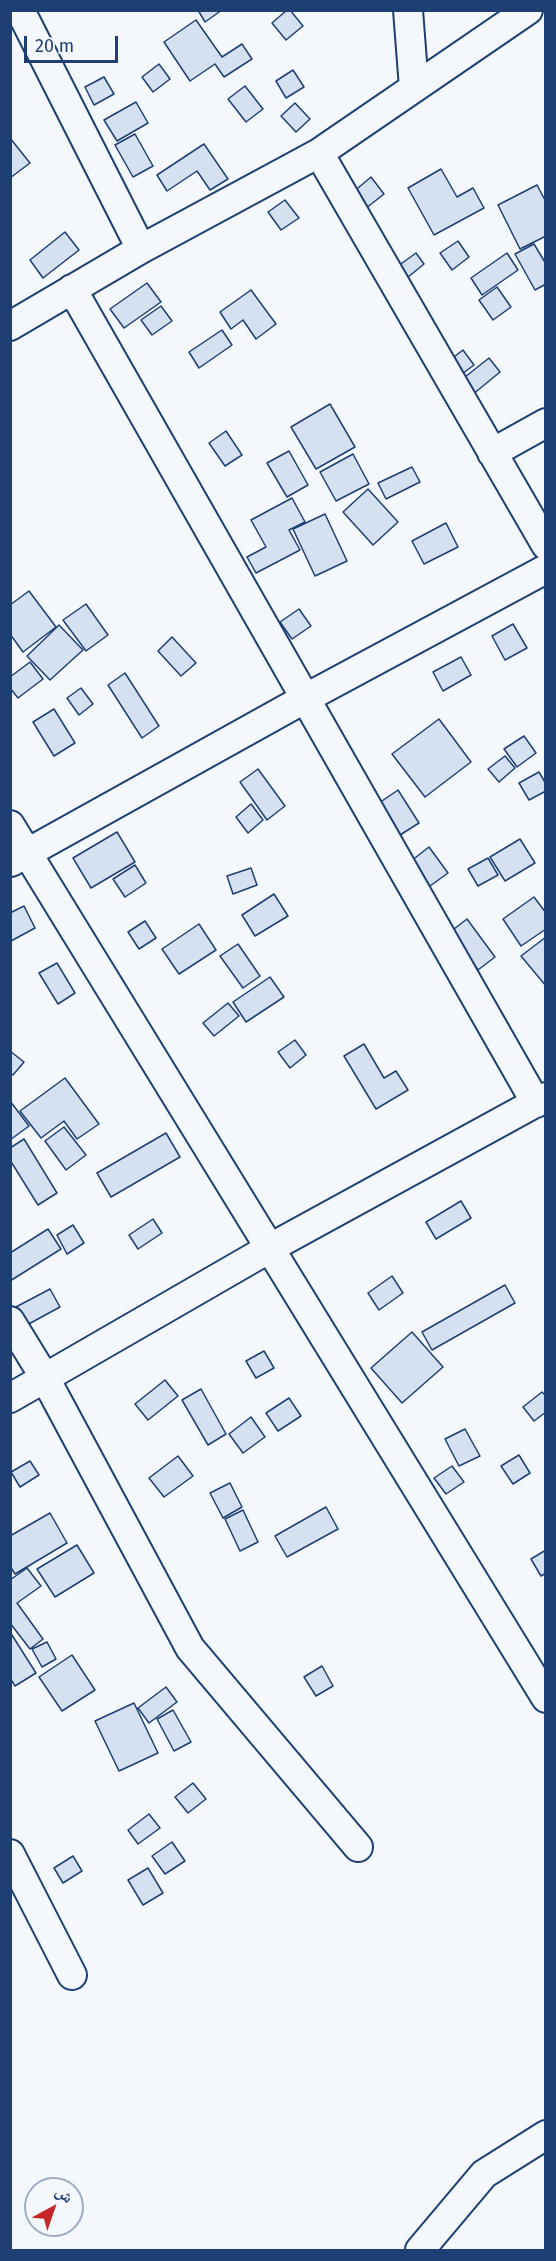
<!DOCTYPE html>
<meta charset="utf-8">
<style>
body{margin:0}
#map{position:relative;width:556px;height:2261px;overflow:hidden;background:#f4f7fb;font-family:"Fira Sans","Noto Naskh Arabic",sans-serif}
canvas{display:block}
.frame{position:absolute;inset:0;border:12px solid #1d3f73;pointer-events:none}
.north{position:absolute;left:24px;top:2177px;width:60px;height:60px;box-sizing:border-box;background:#f4f7fb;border:2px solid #9eadc5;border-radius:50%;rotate:40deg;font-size:16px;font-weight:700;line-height:24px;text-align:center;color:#1d3f73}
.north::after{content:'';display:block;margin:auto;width:21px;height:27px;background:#c62828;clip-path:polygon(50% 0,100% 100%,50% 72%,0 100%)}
.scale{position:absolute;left:24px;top:36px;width:94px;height:27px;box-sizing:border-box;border:3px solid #1d3f73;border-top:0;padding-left:8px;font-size:18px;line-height:21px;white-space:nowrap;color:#1d3f73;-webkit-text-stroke:4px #f4f7fb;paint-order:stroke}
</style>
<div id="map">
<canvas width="556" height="2261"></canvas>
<div class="frame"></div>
<div class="north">ش</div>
<div class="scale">20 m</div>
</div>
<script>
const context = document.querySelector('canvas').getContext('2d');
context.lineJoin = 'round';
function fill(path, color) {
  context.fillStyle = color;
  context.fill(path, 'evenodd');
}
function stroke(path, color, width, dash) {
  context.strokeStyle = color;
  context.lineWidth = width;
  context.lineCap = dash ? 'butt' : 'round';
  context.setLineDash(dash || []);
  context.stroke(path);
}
const building = new Path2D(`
 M198,10H222L205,22Z
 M287,10H290L303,26L286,40L272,23Z
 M196,20L222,57L242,44L252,59L224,77L215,64L190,81L164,42Z
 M159,64L170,79L153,92L142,77Z
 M293,70L304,87L286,98L276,81Z
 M104,77L114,94L94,105L85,87Z
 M245,86L263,109L246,122L228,99Z
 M136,102L148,123L117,141L104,120Z
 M295,103L310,119L296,132L281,116Z
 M135,134L153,166L133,177L115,145Z
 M10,138L30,163L10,178Z
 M204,144L228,179L210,190L197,171L167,191L157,175Z
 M441,169L457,197L473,188L484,208L434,235L408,188Z
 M371,177L384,194L365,209L352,193Z
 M537,185L546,202V236L520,249L498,205Z
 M285,200L299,218L281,230L268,212Z
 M65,232L79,250L43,278L30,260Z
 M458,241L469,257L452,270L440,253Z
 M534,244L546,264V284L535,290L515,254Z
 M416,253L424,264L407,278L398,266Z
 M507,253L518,270L482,295L471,278Z
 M147,283L161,302L124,328L110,309Z
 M497,287L511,307L493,320L479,300Z
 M251,290L276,324L256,339L243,320L231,329L220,312Z
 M161,306L172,321L152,335L141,320Z
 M222,330L232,345L199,368L189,352Z
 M463,350L474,365L458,377L446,363Z
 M489,358L500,372L472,395L460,381Z
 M330,404L355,447L316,469L291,427Z
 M226,431L242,455L225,466L209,443Z
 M289,451L308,485L287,497L267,463Z
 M353,454L369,484L336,501L320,472Z
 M412,467L420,482L386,499L378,483Z
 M368,489L398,522L373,545L343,512Z
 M292,498L305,522L289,530L300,550L256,573L247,557L266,547L251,520Z
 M325,514L347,561L315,576L293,529Z
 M446,523L458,547L424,564L412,541Z
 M29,591L56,627L23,652L10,634V605Z
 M86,604L108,635L86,651L63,620Z
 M299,609L311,626L292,639L280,622Z
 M513,624L527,648L505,660L492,636Z
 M59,625L83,650L50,680L27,656Z
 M172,637L196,663L181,676L158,651Z
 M461,657L471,675L443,691L433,672Z
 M30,662L43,679L18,698L10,688V677Z
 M125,673L159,726L142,738L108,685Z
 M81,688L93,704L79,715L67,698Z
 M54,709L75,743L54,756L33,722Z
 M439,719L471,762L425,797L392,754Z
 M524,736L536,753L517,767L504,749Z
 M505,756L515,768L499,782L488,769Z
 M258,769L285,806L267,820L240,782Z
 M539,772L546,784V791L529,800L519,783Z
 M398,790L419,823L400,835L379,803Z
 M251,804L263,820L248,833L236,817Z
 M117,832L135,862L91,888L73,858Z
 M520,839L535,863L505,881L490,857Z
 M429,847L448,873L430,886L411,861Z
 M488,858L498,875L478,886L468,869Z
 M135,865L146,883L125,897L113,879Z
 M251,868L257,885L233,894L227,876Z
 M274,894L288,916L255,936L242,915Z
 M534,897L546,913V929L521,946L503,919Z
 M24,906L35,928L11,941L10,913Z
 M467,919L495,957L478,970L450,932Z
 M145,921L156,938L139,949L128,932Z
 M199,924L216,950L179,974L162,949Z
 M546,937V986L521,956Z
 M238,944L260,976L243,988L220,956Z
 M57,963L75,993L58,1004L39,973Z
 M270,977L284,997L246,1022L233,1002Z
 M228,1003L239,1016L214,1036L203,1023Z
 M295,1040L306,1055L290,1068L278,1052Z
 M364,1044L384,1078L396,1071L408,1090L376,1109L344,1056Z
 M10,1051L24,1062L13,1075L10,1073Z
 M65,1078L99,1124L77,1139L64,1121L41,1138L20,1111Z
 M10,1101L29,1126L10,1140Z
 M64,1127L86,1155L66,1170L45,1141Z
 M166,1133L180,1157L111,1197L97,1173Z
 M24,1139L57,1193L38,1205L10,1160V1148Z
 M461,1201L471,1218L436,1239L426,1222Z
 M153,1219L162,1233L138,1249L129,1235Z
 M73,1225L84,1243L67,1254L57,1235Z
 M48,1229L61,1249L10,1281V1253Z
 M392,1276L403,1293L379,1310L368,1293Z
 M505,1285L515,1303L432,1350L422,1332Z
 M50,1289L60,1307L25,1326L14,1308Z
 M412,1332L443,1367L402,1403L371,1368Z
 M264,1351L274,1368L256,1378L246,1361Z
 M165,1380L178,1396L148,1420L135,1404Z
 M201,1389L226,1434L208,1445L182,1400Z
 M542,1392L546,1396V1412L534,1421L523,1407Z
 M289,1398L301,1416L278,1431L266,1413Z
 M251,1417L265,1437L243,1453L229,1434Z
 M465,1429L480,1456L459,1466L445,1439Z
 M519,1455L530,1473L513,1484L501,1466Z
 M178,1456L193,1476L164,1497L149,1478Z
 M30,1461L39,1475L20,1487L11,1472Z
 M452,1466L464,1482L446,1494L434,1478Z
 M230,1483L242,1507L223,1518L210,1493Z
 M326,1507L338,1529L287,1557L275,1536Z
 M243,1510L258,1542L240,1551L225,1519Z
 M50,1513L67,1543L15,1574L10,1566V1536Z
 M77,1545L94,1573L55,1597L37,1569Z
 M546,1550V1573L541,1576L531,1559Z
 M27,1568L41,1586L17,1603L43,1639L30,1649L10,1623V1580Z
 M10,1632L36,1673L15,1686L10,1678Z
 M47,1642L56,1659L42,1667L32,1649Z
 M72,1655L95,1690L62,1711L39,1677Z
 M322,1666L333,1686L316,1696L304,1677Z
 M166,1687L177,1702L149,1723L138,1708Z
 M134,1703L158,1753L119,1771L95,1721Z
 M173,1710L191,1742L174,1751L157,1719Z
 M193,1783L206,1799L188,1813L175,1797Z
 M149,1814L160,1828L138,1844L128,1830Z
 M172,1842L185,1861L165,1874L152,1856Z
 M73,1856L82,1871L63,1883L54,1868Z
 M148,1868L163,1893L143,1905L128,1880Z`);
fill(building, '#d5e0f0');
stroke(building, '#1d3f73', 1.5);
const minor = new Path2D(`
 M20,10L141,249
 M408,10L414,88
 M319,153L546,545
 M72,289L536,1103
 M10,326L141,249L319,153L528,10
 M492,453L546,423
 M10,825L546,1698
 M11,862L306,698L546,569
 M10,1321L45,1378L190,1648L358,1847
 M10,1398L270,1248L546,1097
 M10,1854L72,1975
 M420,2250L484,2174L546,2135`);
stroke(minor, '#1d3f73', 32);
stroke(minor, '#f4f7fb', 28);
</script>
